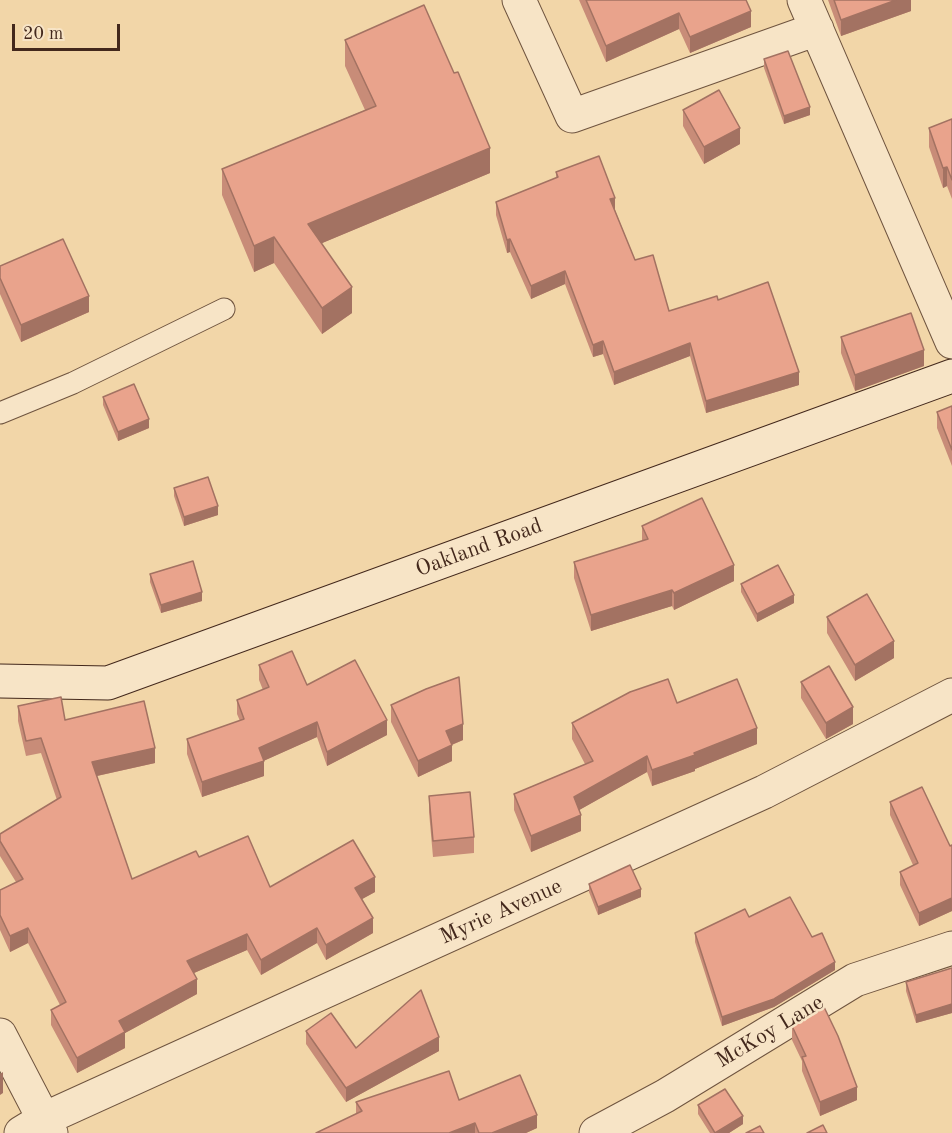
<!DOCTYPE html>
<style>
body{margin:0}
#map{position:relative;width:952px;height:1133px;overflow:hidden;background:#f2d6a8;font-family:"Old Standard TT",serif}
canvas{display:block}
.scale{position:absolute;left:12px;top:24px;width:108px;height:27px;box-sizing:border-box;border:3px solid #43281c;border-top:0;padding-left:8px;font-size:18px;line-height:21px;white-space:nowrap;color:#43281c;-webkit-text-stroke:4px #f7e4c6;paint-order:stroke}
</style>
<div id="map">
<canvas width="952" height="1133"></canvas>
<div class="scale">20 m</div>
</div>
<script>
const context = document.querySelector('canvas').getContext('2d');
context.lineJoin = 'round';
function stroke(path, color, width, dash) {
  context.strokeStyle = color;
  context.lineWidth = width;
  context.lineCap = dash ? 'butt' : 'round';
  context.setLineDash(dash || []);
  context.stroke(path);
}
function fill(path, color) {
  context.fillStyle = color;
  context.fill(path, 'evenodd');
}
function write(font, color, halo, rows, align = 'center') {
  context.font = font + ' "Old Standard TT",serif';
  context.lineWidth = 5;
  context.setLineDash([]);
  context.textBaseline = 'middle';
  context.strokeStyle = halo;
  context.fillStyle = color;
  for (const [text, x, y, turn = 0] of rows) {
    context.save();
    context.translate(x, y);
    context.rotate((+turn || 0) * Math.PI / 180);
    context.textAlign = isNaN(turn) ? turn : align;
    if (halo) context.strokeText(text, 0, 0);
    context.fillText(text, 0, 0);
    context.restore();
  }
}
const lane = new Path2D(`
 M0,413L73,383L224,309`);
const street = new Path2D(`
 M519,0L572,116L817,29
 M804,0L952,342
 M0,1035L51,1133
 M21,1133L44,1119L764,792L952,695
 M596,1133L665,1096L855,980L952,948`);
const secondary = new Path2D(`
 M0,681L108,683L952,376`);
stroke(lane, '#6f543f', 23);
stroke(street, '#6f543f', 35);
stroke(secondary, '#43281c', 35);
stroke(lane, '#f7e4c6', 21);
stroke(street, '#f7e4c6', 33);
stroke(secondary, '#f7e4c6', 33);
fill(new Path2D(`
 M579,0H746L751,27L690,53L679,29L606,62Z
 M828,0H911V11L841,36Z
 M345,40L490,173L322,243L352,313L322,334L274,263L254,272L222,195V169L365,110L345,66Z
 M764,59L810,115L784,124L764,68Z
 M683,110L740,144L704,164L683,126Z
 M952,119V199L947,186L943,188L929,147V128Z
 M556,172L615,210L635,260L669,311L718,300L799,385L706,413L690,356L614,385L603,354L593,357L565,284L531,299L510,252L507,253L496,215V202L556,178Z
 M0,266L89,312L21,342L0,294Z
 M841,337L924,366L855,391L841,353Z
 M103,397L149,428L118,441L103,405Z
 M952,406V466L937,428V412Z
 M174,488L218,515L184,526L174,496Z
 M642,526L734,581L674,610L672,606L591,631L574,578V562L642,541Z
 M150,574L202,601L161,613L150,582Z
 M741,584L794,603L757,622L741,592Z
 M827,617L894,658L855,681L827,633Z
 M259,665L307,685L387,735L327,766L317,737L263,761L264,776L202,797L187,754V739L240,721L237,714V700L263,690L259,680Z
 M801,682L853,724L826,739L801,698Z
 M677,703L757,744L695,769V771L652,786L647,772L579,810L581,831L531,852L514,810V794L585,764L572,739V723Z
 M391,705L463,740L452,745V761L418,777L391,722Z
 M18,706L65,720L155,763L97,776L132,879L199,857L270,887L375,892L362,899L373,933L326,960L317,943L261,975L247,950L194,973L197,994L125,1033V1048L77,1073L51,1025V1010L60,1005L28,943L10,952L0,930V890L16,882L0,856V834L57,800L41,753L26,756L18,721Z
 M429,796L474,837V853L433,857L429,812Z
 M890,802L950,846L952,845V911L919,926L900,885V872L913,865L890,815Z
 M589,884L641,897L598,915L589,892Z
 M749,917L812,937L835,970L774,1007L722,1026L695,942V933Z
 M952,968V1013L916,1023L906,991V982Z
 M792,1026L857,1100L820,1116L802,1071V1061L792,1040Z
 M306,1031L356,1048L439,1051L346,1102L306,1044Z
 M459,1100L537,1128L526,1133H316L356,1114V1102Z
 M698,1105L743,1124L729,1133H710L698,1114Z`), '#c88c78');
fill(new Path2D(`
 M896,0H911V11L841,36V20Z
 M751,11V27L690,53V37Z
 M679,13V29L606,62V46Z
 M810,107V115L784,124V116Z
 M740,128V144L704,164V147Z
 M490,148V173L308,249V224Z
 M947,167V186L943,188V168Z
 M615,198V211L610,199Z
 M274,237V263L254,272V246Z
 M510,239V252L507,253V240Z
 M565,271V284L531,299V286Z
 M352,287V313L322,334V308Z
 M89,296V312L21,342V325Z
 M603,341V354L593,357V345Z
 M690,343V356L614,385V372Z
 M924,350V366L855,391V375Z
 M799,372V385L706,413V401Z
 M149,419V428L118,441V432Z
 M218,506V515L184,526V517Z
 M734,565V581L674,610V593Z
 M672,590V606L591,631V615Z
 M202,592V601L161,613V605Z
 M794,595V603L757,622V614Z
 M894,641V658L855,681V665Z
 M853,707V724L826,739V723Z
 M387,720V735L327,766V752Z
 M317,722V737L259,763V748Z
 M463,724V740L446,747V731Z
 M757,728V744L695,769V771L652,786V770Z
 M452,745V761L418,777V761Z
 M155,748V763L92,777V762Z
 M647,756V772L574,813V797Z
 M264,761V776L202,797V782Z
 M581,815V831L531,852V836Z
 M375,877V892L355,903V888Z
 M641,889V897L598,915V907Z
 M952,898V911L919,926V913Z
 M373,918V933L326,960V945Z
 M28,928V943L10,952V936Z
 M317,928V943L261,975V960Z
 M247,934V950L187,976V961Z
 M835,962V970L774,1007L722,1026V1017Z
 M197,979V994L125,1033V1048L77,1073V1058L119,1021Z
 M952,1004V1013L916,1023V1015Z
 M439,1037V1051L346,1102V1088Z
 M3,1072V1093L0,1095V1074Z
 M857,1087V1100L820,1116V1102Z
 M537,1115V1128L526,1133H492Z
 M743,1116V1124L729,1133H716Z
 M475,1123V1133H449Z`), '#a37262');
const building = new Path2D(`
 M586,0H746L751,11L690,37L679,13L606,46Z
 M834,0H896L841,20Z
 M424,5L454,73L458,72L490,148L308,224L352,287L322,308L274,237L254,246L222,169L376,106L345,40Z
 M788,51L810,107L784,116L764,59Z
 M719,90L740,128L704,147L683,110Z
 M952,119V180L947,167L943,168L929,128Z
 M599,156L615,198L610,199L635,260L653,255L669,311L717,296L718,300L768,282L799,372L706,401L690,343L614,372L603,341L593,345L565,271L531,286L510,239L507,240L496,202L558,177L556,172Z
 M63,239L89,296L21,325L0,278V266Z
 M911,313L924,350L855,375L841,337Z
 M134,384L149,419L118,432L103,397Z
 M952,406V450L937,412Z
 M208,477L218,506L184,517L174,488Z
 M702,498L734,565L674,593L672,590L591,615L574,562L648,539L642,526Z
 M193,561L202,592L161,605L150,574Z
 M778,565L794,595L757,614L741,584Z
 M867,594L894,641L855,665L827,617Z
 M292,651L307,685L355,660L387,720L327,752L317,722L259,748L264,761L202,782L187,739L244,719L237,700L269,687L259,665Z
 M829,666L853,707L826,723L801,682Z
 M459,677L463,724L446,731L452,745L418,761L391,705L426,689Z
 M668,679L677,703L737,679L757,728L694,753L695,755L652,770L647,756L574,797L581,815L531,836L514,794L593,761L572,723L630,692Z
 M61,697L65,720L144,701L155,748L92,762L132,879L196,851L199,857L248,836L270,887L353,840L375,877L355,888L373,918L326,945L317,928L261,960L247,934L187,961L197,979L119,1021L125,1032L77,1058L51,1010L66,1002L28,928L10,936L0,915V890L23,879L0,841V834L61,797L41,738L26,741L18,706Z
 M922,787L950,846L952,845V898L919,913L900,872L918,863L890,802Z
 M470,792L474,837L433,841L429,796Z
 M630,865L641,889L598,907L589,884Z
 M790,897L812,937L822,933L835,962L774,999L722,1017L695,933L745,909L749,917Z
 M952,968V1004L916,1015L906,982Z
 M421,990L439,1037L346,1088L306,1031L331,1013L356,1048Z
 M824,1007L838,1036L857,1087L820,1102L802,1057L806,1056L792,1026Z
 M449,1071L459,1100L520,1075L537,1115L492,1133H479L475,1123L449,1133H316L362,1111L356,1102Z
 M725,1089L743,1116L715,1133L698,1105Z
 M823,1125L827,1133H807Z
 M760,1126L764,1133H746Z`);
fill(building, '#e9a38c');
stroke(building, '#a37262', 1.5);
write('22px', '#43281c', '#f7e4c6', [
 ["Oakland Road",479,548,-20],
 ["Myrie Avenue",501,912,-24],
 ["McKoy Lane",770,1032,-31]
]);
</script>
